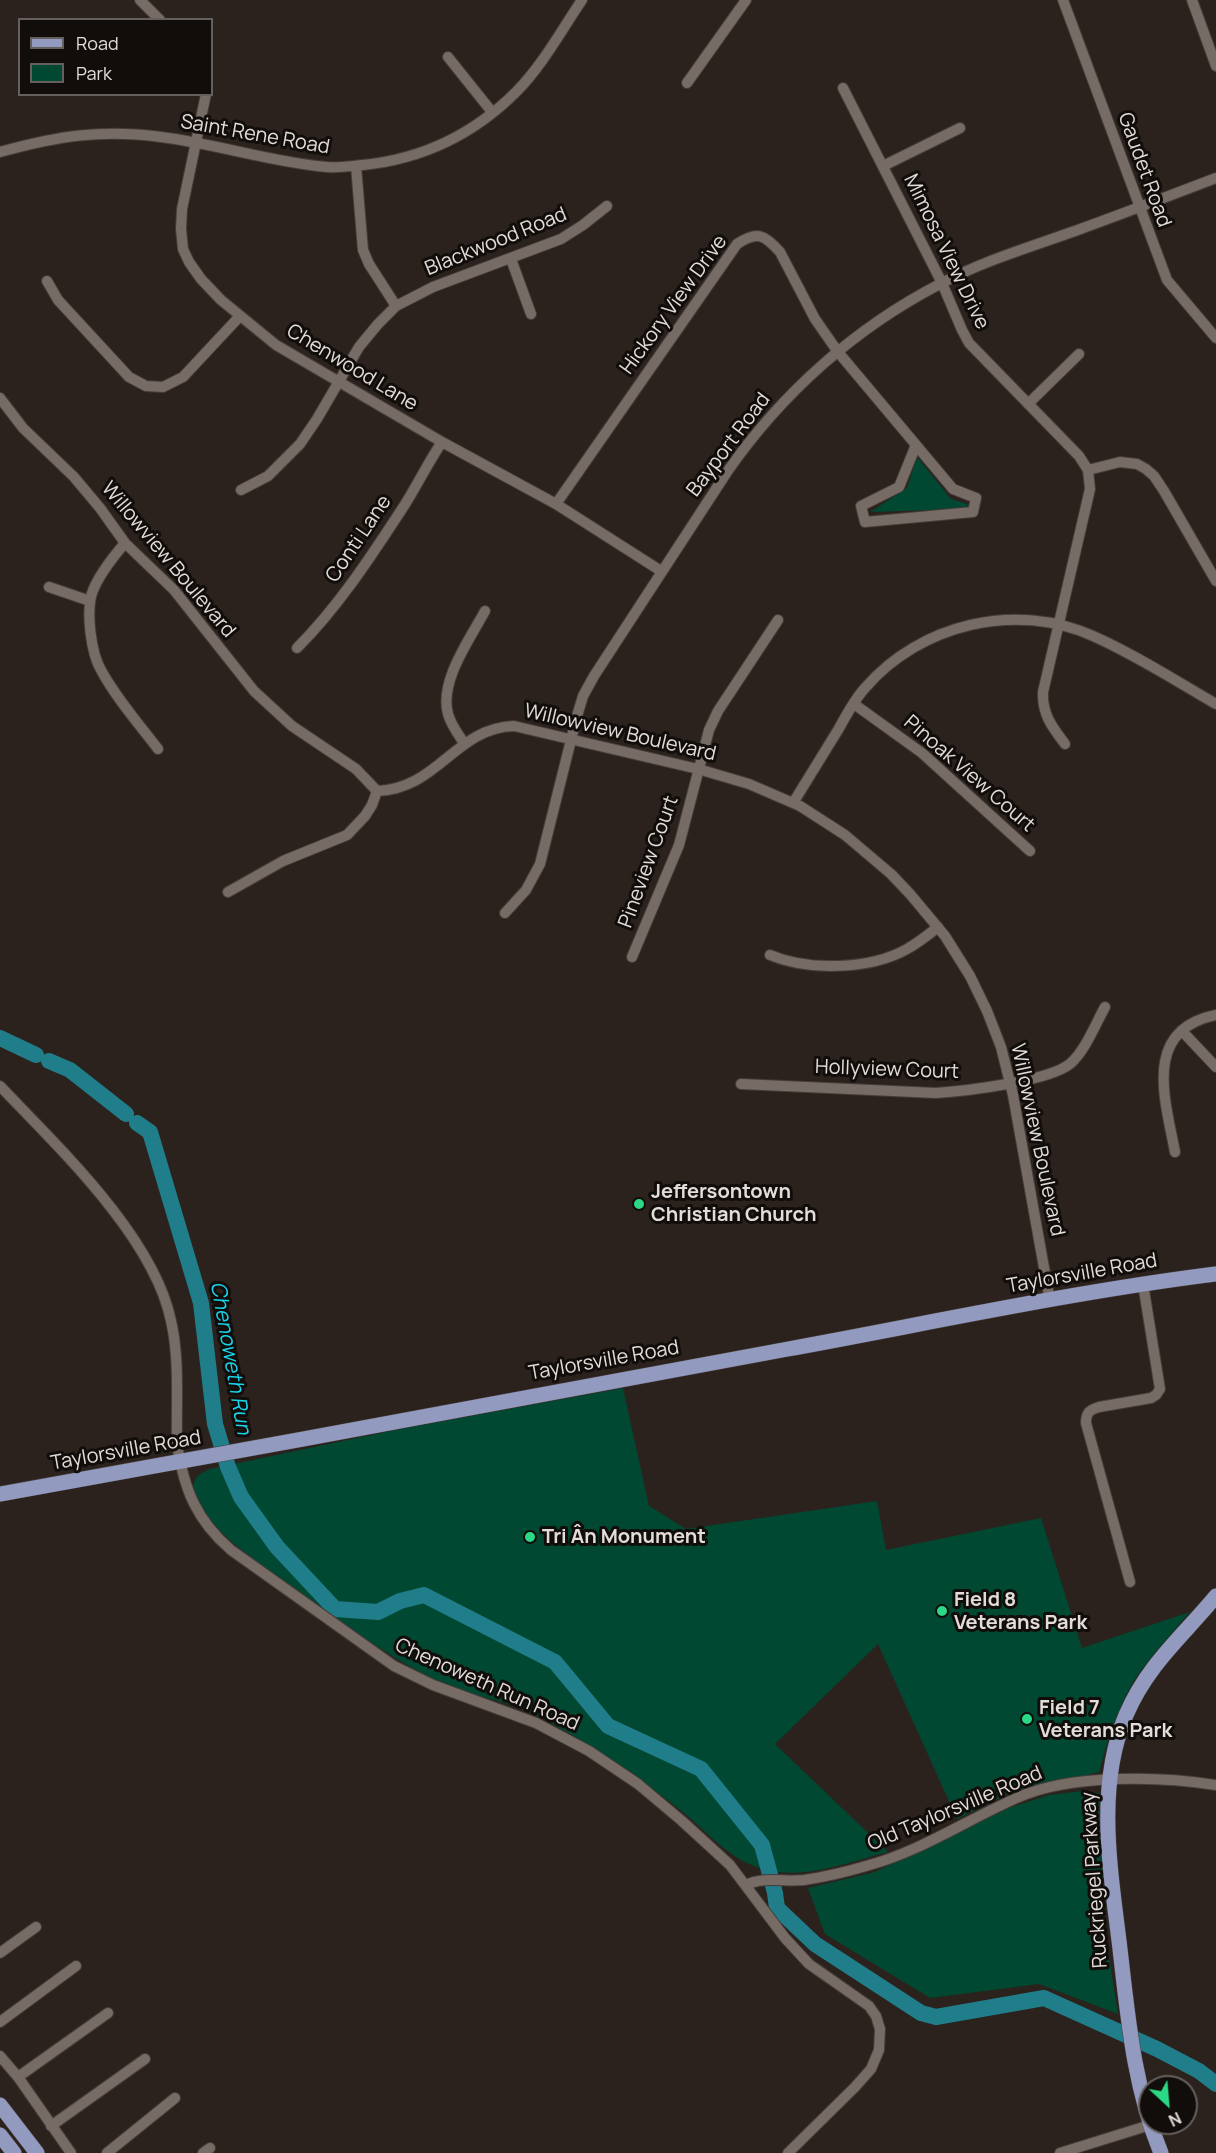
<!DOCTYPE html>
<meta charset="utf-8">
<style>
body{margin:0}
#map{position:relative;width:1216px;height:2153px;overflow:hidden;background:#2b221d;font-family:Manrope,sans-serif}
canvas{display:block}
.legend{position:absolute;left:18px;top:18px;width:195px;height:78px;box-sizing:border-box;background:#110d0a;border:2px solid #65605d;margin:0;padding:8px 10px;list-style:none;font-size:18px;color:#e3ddd9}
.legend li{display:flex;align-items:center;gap:12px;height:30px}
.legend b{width:30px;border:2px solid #65605d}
.north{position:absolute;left:1138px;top:2075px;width:60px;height:60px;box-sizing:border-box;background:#110d0a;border:2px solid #65605d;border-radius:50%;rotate:154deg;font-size:16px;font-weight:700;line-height:24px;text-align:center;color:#e3ddd9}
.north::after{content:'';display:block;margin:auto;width:21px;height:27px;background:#2ad885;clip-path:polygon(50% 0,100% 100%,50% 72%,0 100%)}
</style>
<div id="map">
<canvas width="1216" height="2153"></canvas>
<ul class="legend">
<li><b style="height:8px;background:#929ac0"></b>Road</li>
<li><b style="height:16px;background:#014832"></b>Park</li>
</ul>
<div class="north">N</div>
</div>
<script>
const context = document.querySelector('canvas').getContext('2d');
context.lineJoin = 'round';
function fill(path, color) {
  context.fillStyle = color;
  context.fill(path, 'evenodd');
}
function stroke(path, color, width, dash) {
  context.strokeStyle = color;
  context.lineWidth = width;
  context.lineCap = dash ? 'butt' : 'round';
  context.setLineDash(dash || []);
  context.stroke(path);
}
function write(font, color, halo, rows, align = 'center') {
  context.font = font + ' Manrope,sans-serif';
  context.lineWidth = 6;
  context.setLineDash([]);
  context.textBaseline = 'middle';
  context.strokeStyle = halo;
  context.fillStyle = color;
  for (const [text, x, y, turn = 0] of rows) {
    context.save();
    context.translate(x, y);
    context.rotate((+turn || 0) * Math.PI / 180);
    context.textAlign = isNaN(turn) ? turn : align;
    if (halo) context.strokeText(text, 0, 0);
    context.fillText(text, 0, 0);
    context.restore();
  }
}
fill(new Path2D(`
 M917,457L951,499L967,504V509L870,512L907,488Z
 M623,1388L649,1506L686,1529L877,1501L886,1550L1041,1518L1082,1648L1190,1612C1174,1631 1157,1649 1142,1669C1120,1699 1109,1737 1099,1772L1010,1793L957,1819L878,1644L775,1744L888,1852C848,1862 801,1882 760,1868C727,1858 706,1830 680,1810C655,1790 623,1766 595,1749C573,1736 548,1720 524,1710C496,1699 466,1693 438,1681C393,1660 353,1630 312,1601C287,1583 185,1519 194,1483C196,1475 203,1472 210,1469L395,1430Z
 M1082,1791L1100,1793L1107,1944L1118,2014L1039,1984L930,1998L825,1934L808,1888L875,1872L1009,1808L1049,1795Z`), '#014832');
stroke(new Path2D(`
 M0,1038L36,1055
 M49,1061L70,1070L126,1114
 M137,1123L150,1132L201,1303L215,1424L228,1467L241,1497L277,1547L335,1609L378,1612L400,1601L424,1595L555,1662L608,1726L701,1769L762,1845L775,1893L777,1908L815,1944L921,2013L936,2017L1044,1998L1157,2049L1199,2071L1216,2084`), '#207d8a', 16);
const minor = new Path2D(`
 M140,0L160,20
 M1063,0L1167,280L1216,338
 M1192,0L1216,66
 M448,57L492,112
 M687,83L746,0
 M843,88L942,283L962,330L969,343L1079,456L1088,470L1090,489L1043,692C1042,714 1052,727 1065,744
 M206,94L182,209L181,229L183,249L189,262L201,279L221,300L276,345L442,442L556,504L661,571
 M0,152C58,136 101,129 161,137C217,144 271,162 327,167C339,168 351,166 363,165C422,159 474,134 516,92C542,66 561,31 582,0
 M356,166L363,250L369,264L396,306
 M883,166L960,128
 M511,259L531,314
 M47,281L58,300L129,377L146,386L163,387L183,377L240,316
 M0,398L23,428L74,477L100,508L125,543L174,590L254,691L292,726L356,769L377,791C438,789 455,728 514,726L698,769L749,784L800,806L845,835L891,874L910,894L945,936L970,976L987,1011L1001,1047L1013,1095L1050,1301
 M1028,404L1079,354
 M1088,470L1120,462L1137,464L1146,469L1154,476L1164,491L1216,581
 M241,490L268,476L300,444L317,419L359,347L378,324L396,306L433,287L561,239L583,225L607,206
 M556,504L737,244C757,231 764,234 780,252L815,319L838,352L953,489L976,498L973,512L865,522L861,506L899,487L916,445
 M125,543C113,557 98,576 92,593C86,613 91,653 101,670C116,698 139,724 158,749
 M49,587L90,601
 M297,648C338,607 370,558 402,509C416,488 427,464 442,442
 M854,704L922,753L1030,851
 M464,743C458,734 451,725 448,714C439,681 470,639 485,611
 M793,803C808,779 823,754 838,730C846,716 854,700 865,688C920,624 1016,601 1093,636C1136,655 1176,681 1216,704
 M228,892L283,861L347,835L365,816L372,805L377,791
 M505,913L526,890L540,864L577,716L583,696L594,676L727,472C782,393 855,328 940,284C983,261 1030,247 1075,231C1122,214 1169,196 1216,178
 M770,955C808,971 870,970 907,949C918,943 928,935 938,927
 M632,957L679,845L709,730L718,711L778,620
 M1182,1031L1216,1067
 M741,1084L936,1093C965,1091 1051,1081 1071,1063C1086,1049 1095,1025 1105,1007
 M0,1086C58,1147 154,1237 171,1321C180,1359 176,1405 177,1444C184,1489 196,1520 231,1550L394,1666L433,1685L536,1723L589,1751L638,1784L682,1821L730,1865L785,1938L809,1964L869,2006L876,2016L880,2029L879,2050L871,2069L855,2087L788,2153
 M1175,1152C1165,1099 1142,1030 1216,1015
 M1130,1582L1086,1423C1086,1413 1089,1410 1099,1407L1151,1398L1156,1395L1160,1389L1143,1284
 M746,1885C764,1876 784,1882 804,1880C824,1877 846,1872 866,1866C920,1852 968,1819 1019,1797C1072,1774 1159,1776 1216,1785
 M0,1953L36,1927
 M0,2022L76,1966
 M0,2056L18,2077L71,2153
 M18,2077L108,2013
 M51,2126L145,2059
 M107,2153L175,2098
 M203,2153L210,2148
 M1060,2153L1150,2125`);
const primary = new Path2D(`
 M0,1494C263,1447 525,1398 788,1349C930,1323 1072,1292 1216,1274
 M0,2105L37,2153
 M0,2135L14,2153
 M1161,2153C1134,2088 1128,2018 1120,1949C1111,1873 1095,1788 1126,1715C1148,1664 1182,1637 1216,1596`);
stroke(minor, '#453d39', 12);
stroke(primary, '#453d39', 16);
stroke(minor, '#766b65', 10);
stroke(primary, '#929ac0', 15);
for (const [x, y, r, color] of [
 [639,1204,6,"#2ad885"],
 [530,1537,6,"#2ad885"],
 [942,1611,6,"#2ad885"],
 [1027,1719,6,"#2ad885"]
]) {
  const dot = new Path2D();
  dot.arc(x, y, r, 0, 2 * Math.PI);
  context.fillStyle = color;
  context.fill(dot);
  stroke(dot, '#110d0a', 2);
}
write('20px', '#e3ddd9', '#110d0a', [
 ["Saint Rene Road",255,135,10],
 ["Gaudet Road",1144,170,70],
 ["Blackwood Road",496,242,-22],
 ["Mimosa View Drive",946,252,64],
 ["Hickory View Drive",674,305,-54],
 ["Chenwood Lane",352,368,31],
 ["Bayport Road",729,445,-53],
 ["Conti Lane",359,539,-56],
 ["Willowview Boulevard",168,560,50],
 ["Willowview Boulevard",620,733,13],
 ["Pinoak View Court",969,774,41],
 ["Pineview Court",649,862,-70],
 ["Hollyview Court",887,1070,2],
 ["Willowview Boulevard",1037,1140,78],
 ["Taylorsville Road",1082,1274,-10],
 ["Taylorsville Road",604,1361,-10],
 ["Taylorsville Road",126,1451,-10],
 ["Chenoweth Run Road",487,1685,24],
 ["Old Taylorsville Road",955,1809,-23],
 ["Ruckriegel Parkway",1095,1880,-94]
]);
write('bold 20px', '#e3ddd9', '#110d0a', [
 ["Jeffersontown",651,1192],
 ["Christian Church",651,1215],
 ["Tri Ân Monument",542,1537],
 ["Field 8",954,1600],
 ["Veterans Park",954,1623],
 ["Field 7",1039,1708],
 ["Veterans Park",1039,1731]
], 'left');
write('italic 21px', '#18d5ec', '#110d0a', [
 ["Chenoweth Run",230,1358,80]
]);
</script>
